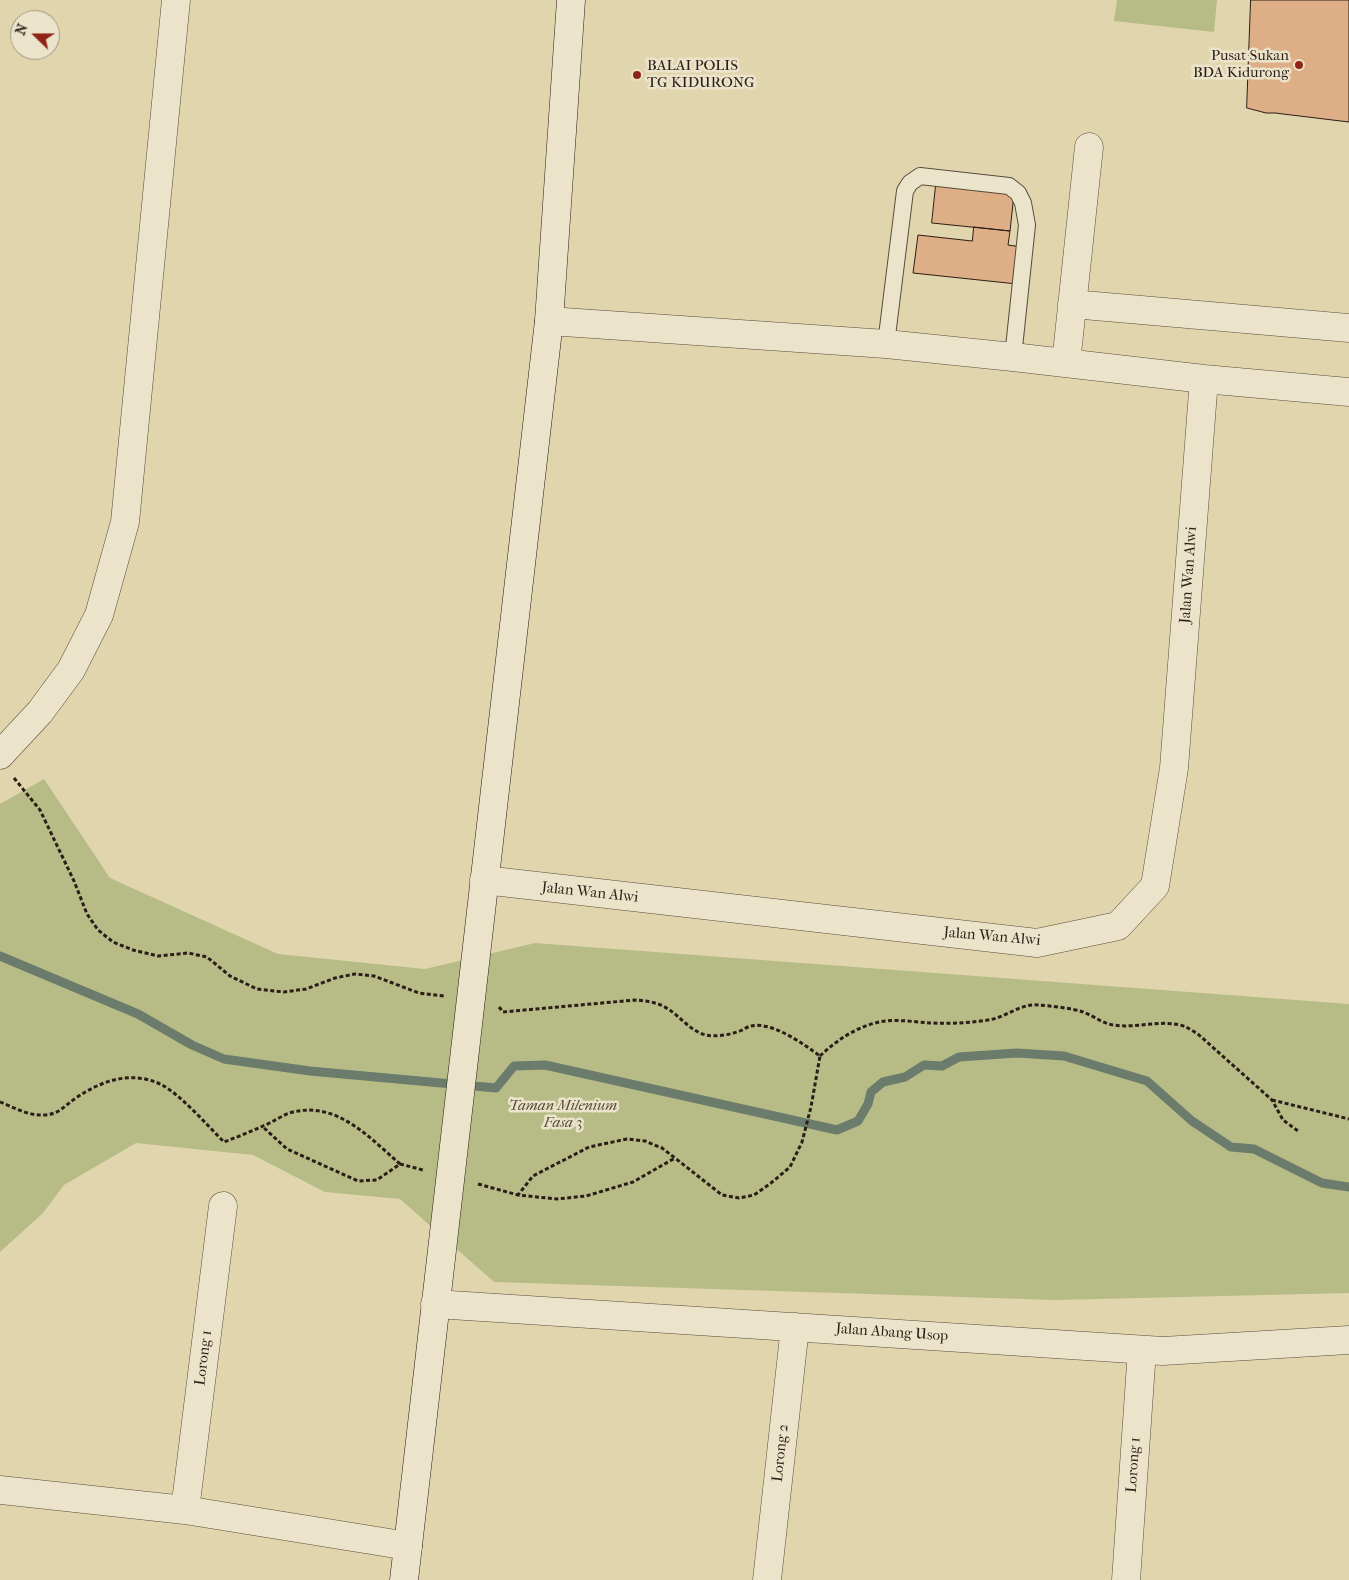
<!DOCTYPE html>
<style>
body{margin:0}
#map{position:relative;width:1349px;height:1580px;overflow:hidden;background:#e1d5ad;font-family:"IM FELL French Canon",serif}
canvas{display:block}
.north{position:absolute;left:10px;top:10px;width:50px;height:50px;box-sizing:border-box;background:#ece4ca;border:1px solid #9f9482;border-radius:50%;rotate:292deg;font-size:14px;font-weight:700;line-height:20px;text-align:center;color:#2b1d17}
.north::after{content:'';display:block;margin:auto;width:18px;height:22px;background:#8f2418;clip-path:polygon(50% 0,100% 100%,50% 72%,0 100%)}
</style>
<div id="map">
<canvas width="1349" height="1580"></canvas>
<div class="north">N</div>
</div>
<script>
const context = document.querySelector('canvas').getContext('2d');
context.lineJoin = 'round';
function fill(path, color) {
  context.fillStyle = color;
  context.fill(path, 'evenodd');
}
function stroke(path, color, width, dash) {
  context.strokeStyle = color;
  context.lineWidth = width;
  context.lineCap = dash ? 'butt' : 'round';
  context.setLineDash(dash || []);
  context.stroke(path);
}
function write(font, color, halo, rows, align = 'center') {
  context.font = font + ' "IM FELL French Canon",serif';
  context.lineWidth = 5;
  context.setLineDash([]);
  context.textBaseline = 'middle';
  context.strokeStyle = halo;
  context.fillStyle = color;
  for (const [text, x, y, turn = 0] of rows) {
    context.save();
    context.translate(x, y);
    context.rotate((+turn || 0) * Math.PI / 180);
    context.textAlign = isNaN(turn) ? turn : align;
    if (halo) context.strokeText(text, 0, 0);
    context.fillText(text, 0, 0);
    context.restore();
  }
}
fill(new Path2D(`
 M1117,0H1217L1214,32L1114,21Z
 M44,779L110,878L278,954L425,969L535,943L1349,1004V1293L1056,1300L494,1282L400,1199L325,1192L253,1155L136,1143L64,1185L43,1213L0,1252V804Z`), '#b7bc87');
stroke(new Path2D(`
 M0,956L138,1014L192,1045L224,1059L310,1071L496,1088L514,1066L545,1065L837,1130L858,1121L868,1104L871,1092L883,1082L905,1077L924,1065L942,1066L959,1057L1017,1053L1064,1056L1147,1081L1192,1121L1231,1147L1254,1149L1322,1183L1349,1187`), '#6b7b6c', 9);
const building = new Path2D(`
 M1251,0H1349V122L1275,113H1266L1247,108Z
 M936,185L1014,194L1010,231L932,223Z
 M974,227L1010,231L1008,245L1022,247L1017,284L913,273L918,235L972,241Z`);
fill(building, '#deaf86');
stroke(building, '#2b1d17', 1);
const lane = new Path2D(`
 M886,344L905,191L910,183L920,176L1009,186L1018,193L1023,203L1027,225L1013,357`);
const street = new Path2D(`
 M1072,304L1349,328
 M549,321L886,344L1013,357L1204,379L1349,392
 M1066,363L1089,147
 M0,755L40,712L71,670L99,615L125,522L176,0
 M484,880L1037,943L1118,926L1155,886L1174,768L1204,379
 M435,1304L1163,1351L1349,1340
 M0,1490L185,1510L408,1546
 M185,1510L223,1206
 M767,1580L795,1327
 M1126,1580L1142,1350`);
const secondary = new Path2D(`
 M404,1580L549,321L571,0`);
stroke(lane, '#584b3c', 18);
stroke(street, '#584b3c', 29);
stroke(secondary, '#2b1d17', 29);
stroke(new Path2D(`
 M14,778L40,810L74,881L87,914L98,930L113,942L133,950L158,956L188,953L207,957L230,976L257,989L284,992L306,989L335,978L355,974L374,976L419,993L444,996
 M499,1007L503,1012L635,1000C646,1001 658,1002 668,1009C681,1017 690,1031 706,1035C715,1037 728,1035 737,1032C742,1031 746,1027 751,1026C771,1021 804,1044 820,1056L811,1107L802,1142L790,1167L771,1183L754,1195L739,1198L722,1195L675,1158
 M820,1056C836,1041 853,1029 875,1023C893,1018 913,1022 931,1023C950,1024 969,1023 988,1020C1005,1018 1021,1003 1038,1005C1051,1006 1071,1008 1083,1012C1094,1016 1103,1024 1114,1025C1136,1029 1165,1018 1186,1027C1190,1029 1195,1032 1199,1035L1272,1100L1283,1120L1298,1131
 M1272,1100L1349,1119
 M0,1102C13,1107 29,1116 43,1115C59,1115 65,1105 76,1098C102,1080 133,1070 162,1085C182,1096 207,1125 224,1142C237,1137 250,1132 263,1126C274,1122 286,1112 298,1111C340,1104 371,1139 400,1164L377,1180L358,1181L287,1149L263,1127
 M400,1164L423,1170
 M478,1184L518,1195L557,1199L586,1196L633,1182L675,1158L662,1148L645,1141L627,1139L589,1147L533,1176L518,1195`), '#2b1d17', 3, [4, 2.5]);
stroke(lane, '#ece4ca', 16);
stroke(street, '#ece4ca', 28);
stroke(secondary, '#ece4ca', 28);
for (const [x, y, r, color] of [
 [1299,65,5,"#8f2418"],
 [637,75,5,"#8f2418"]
]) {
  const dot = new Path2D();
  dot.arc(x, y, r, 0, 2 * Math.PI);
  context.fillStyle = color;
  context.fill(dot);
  stroke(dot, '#ece4ca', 2);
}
write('15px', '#2b1d17', '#ece4ca', [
 ["Pusat Sukan",1289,56],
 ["BDA Kidurong",1289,73],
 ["BALAI POLIS",647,66,"left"],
 ["TG KIDURONG",647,83,"left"]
], 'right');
write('15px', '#2b1d17', '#ece4ca', [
 ["Jalan Wan Alwi",1189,575,-86],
 ["Jalan Wan Alwi",590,893,6],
 ["Jalan Wan Alwi",992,937,5],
 ["Jalan Abang Usop",892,1333,4],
 ["Lorong 1",204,1358,-83],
 ["Lorong 2",781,1453,-84],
 ["Lorong 1",1134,1465,-86]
]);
write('italic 15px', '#554d39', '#ece4ca', [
 ["Taman Milenium",563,1106],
 ["Fasa 3",563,1123]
]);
</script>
